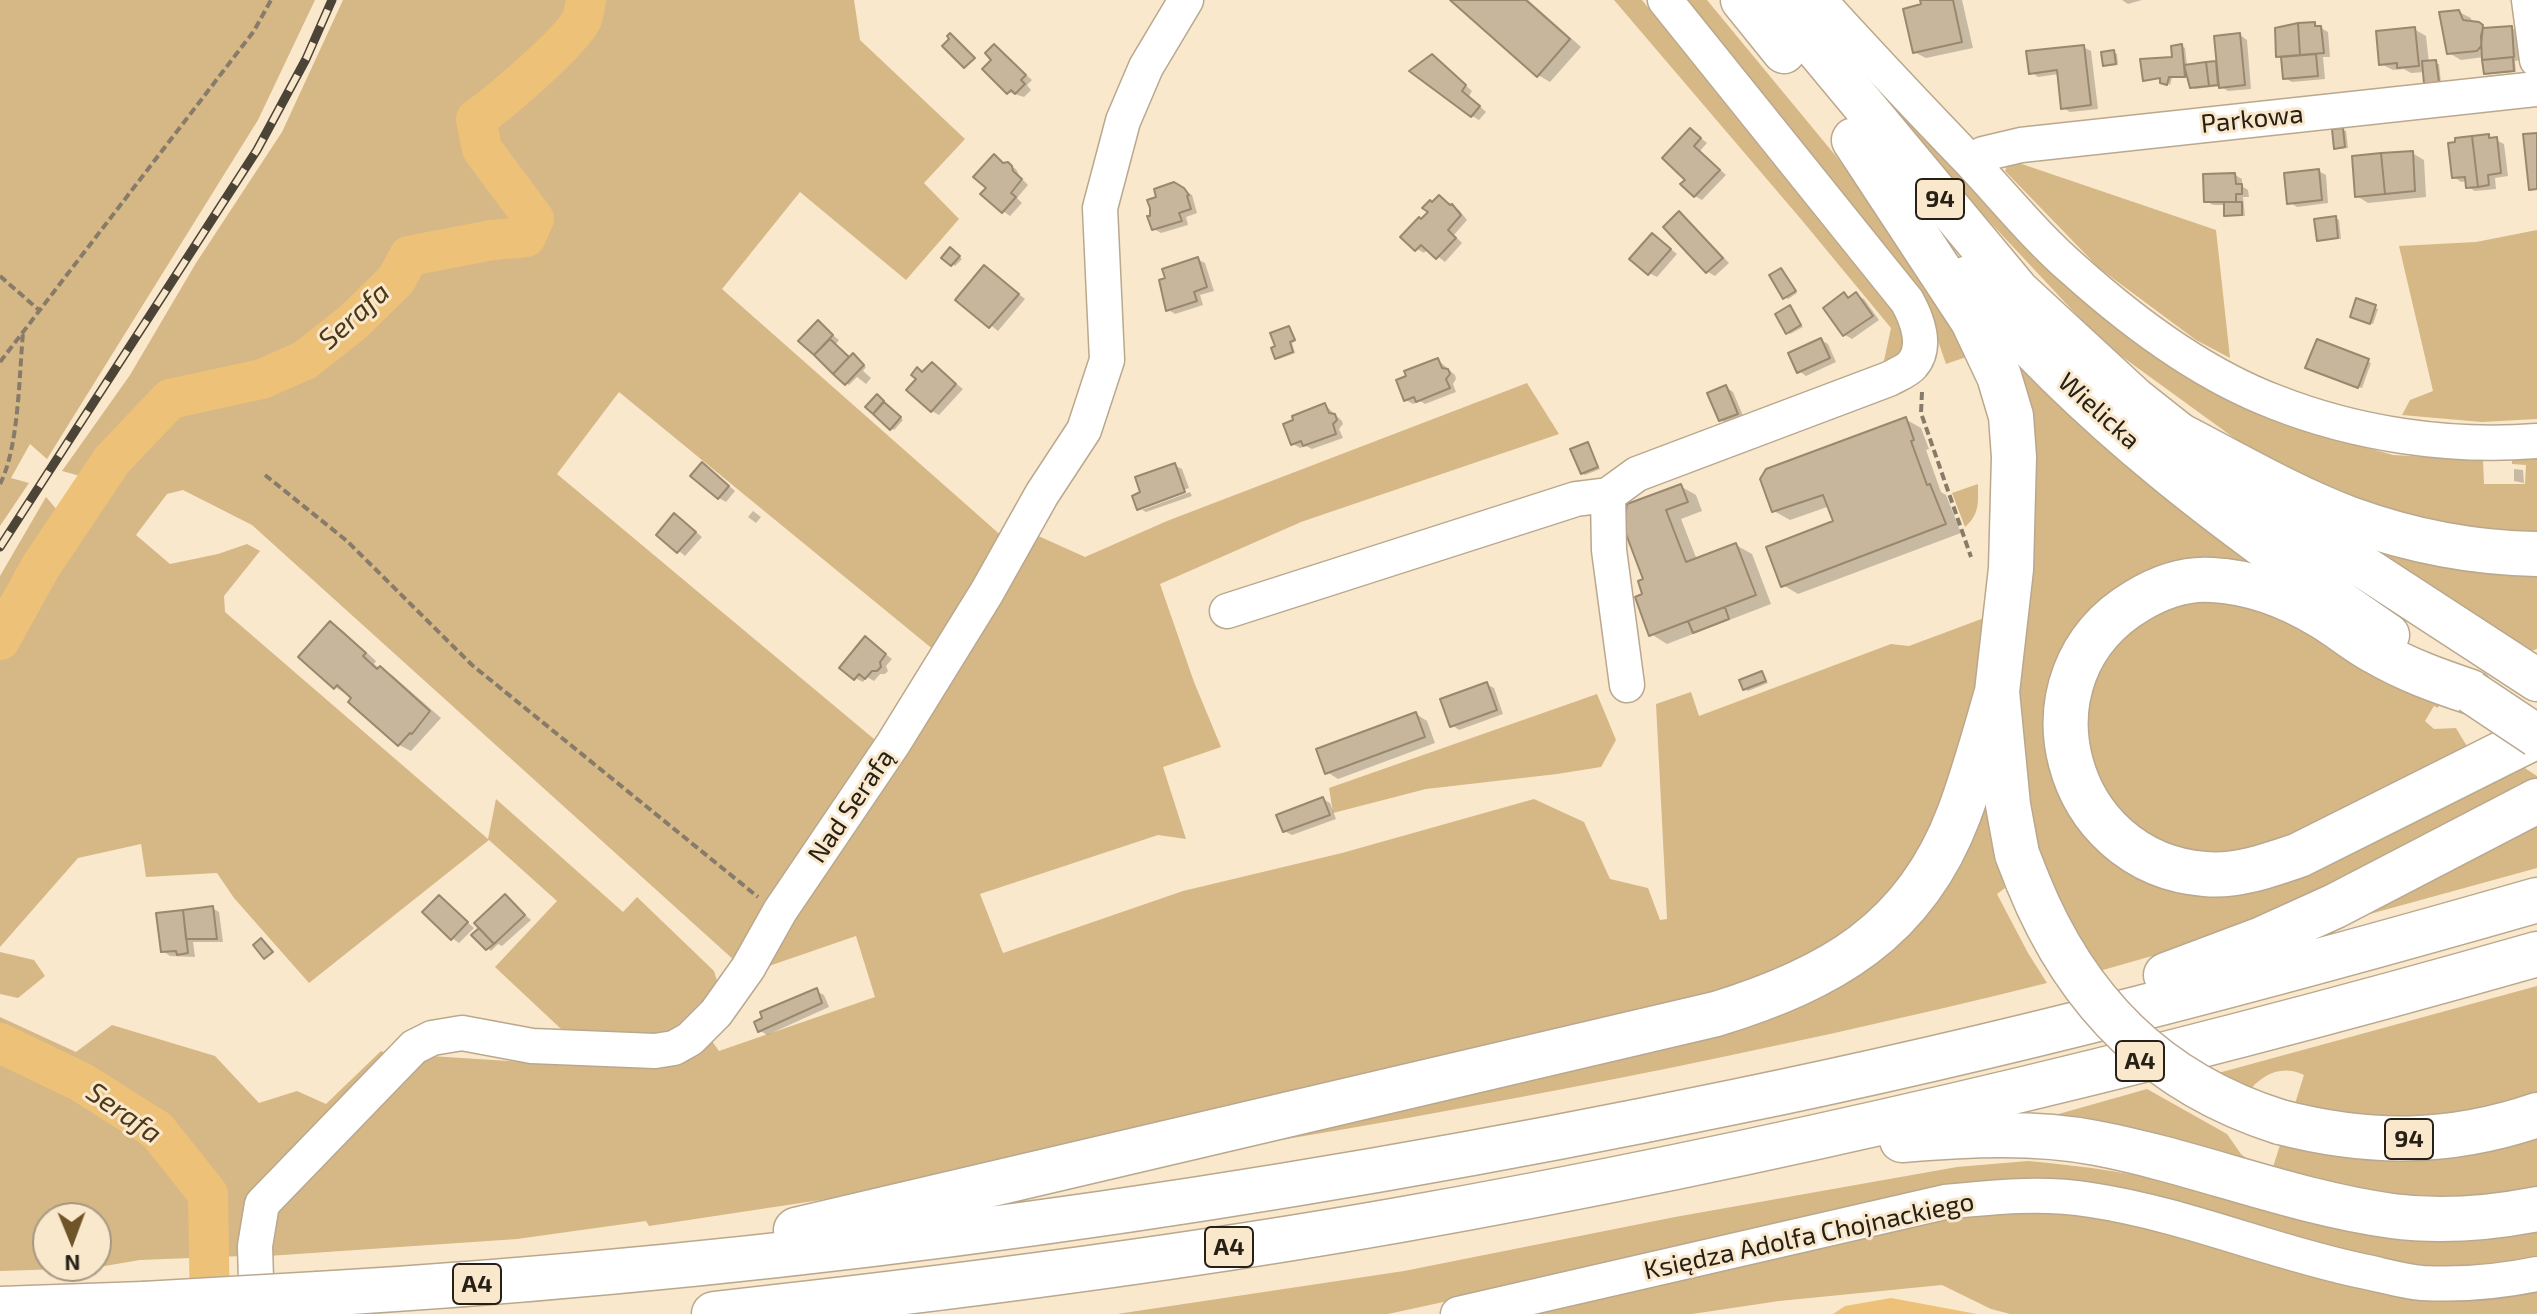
<!DOCTYPE html>
<meta charset="utf-8">
<style>
body{margin:0}
#map{position:relative;width:2537px;height:1314px;overflow:hidden;background:#fae8cc;font-family:"Exo 2",sans-serif}
canvas{display:block}
.north{position:absolute;left:32px;top:1202px;width:80px;height:80px;box-sizing:border-box;background:#fae8cc;border:2px solid #a59883;border-radius:50%;rotate:179deg;font-size:22px;font-weight:700;line-height:32px;text-align:center;color:#262016}
.north::after{content:'';display:block;margin:auto;width:28px;height:36px;background:#6e5426;clip-path:polygon(50% 0,100% 100%,50% 72%,0 100%)}
</style>
<div id="map">
<canvas width="2537" height="1314"></canvas>
<div class="north">N</div>
</div>
<script>
const context = document.querySelector('canvas').getContext('2d');
context.lineJoin = 'round';
function fill(path, color) {
  context.fillStyle = color;
  context.fill(path, 'evenodd');
}
function stroke(path, color, width, dash) {
  context.strokeStyle = color;
  context.lineWidth = width;
  context.lineCap = dash ? 'butt' : 'round';
  context.setLineDash(dash || []);
  context.stroke(path);
}
function write(font, color, halo, rows, align = 'center') {
  context.font = font + ' "Exo 2",sans-serif';
  context.lineWidth = 6;
  context.setLineDash([]);
  context.textBaseline = 'middle';
  context.strokeStyle = halo;
  context.fillStyle = color;
  for (const [text, x, y, turn = 0] of rows) {
    context.save();
    context.translate(x, y);
    context.rotate((+turn || 0) * Math.PI / 180);
    context.textAlign = isNaN(turn) ? turn : align;
    if (halo) context.strokeText(text, 0, 0);
    context.fillText(text, 0, 0);
    context.restore();
  }
}
fill(new Path2D(`
 M0,0H315L258,120L47,459L30,444L11,478L29,483L0,526Z
 M343,0H854L860,40L965,139L924,183L959,219L906,280L800,192L722,289L1004,538L940,655L619,392L557,474L880,744L735,961L252,525L183,490L167,494L136,535L170,564L218,554L247,544L260,551L224,596L225,612L488,839L496,799L623,912L637,897L714,971L719,987L673,1043H576L495,967L557,901L489,840L309,983L234,898L217,873L146,877L141,844L78,858L0,947V576L46,497L58,511L84,477L62,471L130,375L196,263L282,132Z
 M1614,0H1642L1894,313L1903,310L1907,346L1882,370L1891,328L1800,218Z
 M1676,0H1707L1835,155L1910,250L1969,356L1946,364L1929,315Z
 M1804,0L2024,241L2308,431L2393,455L2483,460L2484,484H2525L2526,465L2512,464V455L2537,453V535L2444,526L2366,505L2241,443L2102,342L1944,173Z
 M2010,160L2216,230L2230,358L2196,340L2099,268L2005,171Z
 M2537,230V419L2482,422L2402,415L2410,400L2433,391L2399,246L2476,242Z
 M1995,331L2283,577L2165,574L2053,733L2175,881L2511,759L2537,776V780L2294,903L2180,948L2096,972L2024,840Z
 M1527,383L1559,434L1301,522L1160,584L1194,682L1221,747L1163,767L1186,839L1158,835L980,894L1003,953L1183,891L1342,853L1534,799L1584,822L1610,879L1648,888L1660,920L1667,919L1656,704L1691,692L1699,716L1891,644L1909,646L1984,618L1978,673L1963,753L1942,824L1862,929L1782,980L827,1199L649,1226L646,1221L517,1239L268,1256L274,1211L415,1055L587,1066L672,1058L709,1037L719,1051L875,997L856,936L766,967L853,820L1034,534L1085,557L1167,521Z
 M1978,484C1978,502 1980,514 1965,527L1952,493Z
 M2322,522L2537,566V649L2525,653Z
 M2250,598L2439,705L2438,708L2434,706L2425,721L2434,729L2456,728L2468,748L2326,829L2227,859L2146,842L2082,760L2092,665L2157,604Z
 M1597,694L1616,740L1601,767L1557,774L1426,789L1333,813L1329,788Z
 M1983,795L1994,854L2005,888L1997,894L2028,953L2047,983C1761,1054 1474,1109 1184,1156L1786,1008Z
 M2537,814V868L2319,928Z
 M0,952L34,960L45,976L18,998L0,994Z
 M2537,986V1101L2455,1123L2292,1113L2304,1075C2282,1064 2262,1074 2247,1093L2211,1075Z
 M0,1017L76,1052L112,1025L215,1056L259,1103L297,1091L326,1104L381,1051L398,1058L242,1256L140,1260L93,1268L0,1271ZM48,1218H96V1266H48Z
 M2147,1089L2227,1134L2241,1154L2250,1161L2273,1167L2280,1145C2336,1159 2395,1166 2453,1157C2481,1152 2509,1143 2537,1136V1191L2485,1199L2388,1197L2041,1119Z
 M2028,1161C2085,1166 2141,1174 2197,1189C2259,1205 2321,1229 2385,1238C2436,1246 2487,1239 2537,1232V1260L2476,1269L2398,1266L2115,1193L1642,1259L1388,1314H1117L1404,1271L1675,1217L1957,1167Z
 M2006,1208L2140,1223L2537,1286V1314H2010L1991,1309L1942,1285L1779,1301L1692,1314H1514L1878,1228Z`), '#d6b786');
fill(new Path2D(`
 M1891,1298L1977,1314H1833L1845,1306Z`), '#eec179');
fill(new Path2D(`
 M1453,0H1528L1581,47L1550,82L1538,75Z
 M1922,0H1962L1973,48L1926,58L1914,52Z
 M2122,0H2142L2128,4Z
 M2459,12L2471,18L2472,23L2488,30L2511,28L2519,32L2521,60L2515,61L2516,72L2489,74L2486,73L2484,57L2461,60L2449,53Z
 M2314,24L2328,32L2330,57H2323L2325,79L2292,82L2285,78L2283,58L2278,55Z
 M2414,29L2426,36L2429,63L2439,64L2441,83L2426,82L2425,72L2411,73L2404,69L2393,70L2381,64Z
 M2240,35L2247,40L2251,89L2228,91L2220,86L2195,89L2192,87L2191,77L2172,78L2170,85L2162,79H2144L2174,58L2182,46L2185,48L2187,66L2215,63L2219,65Z
 M994,47L1032,80L1027,85L1031,90L1024,97L1008,92L994,59Z
 M2083,47L2091,51L2098,109L2070,112L2063,108L2059,74L2038,77L2031,72Z
 M2114,52L2117,54L2118,65L2107,66L2104,65Z
 M1433,56L1472,91L1469,96L1486,112L1479,120L1472,116Z
 M1691,130L1707,143L1700,151L1726,175L1702,200L1695,196L1687,180Z
 M2343,130L2346,131L2348,148L2338,149L2335,148Z
 M2488,136L2504,144L2508,176L2495,178L2496,189L2475,191L2468,187L2467,181L2461,182L2454,177Z
 M2412,153L2424,160L2426,197L2368,203L2357,196Z
 M994,157L1016,169L1020,177L1028,185L1017,198L1022,203L1010,216L1003,211L989,188Z
 M2318,171L2326,175L2328,203L2297,207L2289,202Z
 M2235,175L2242,179V186L2248,190L2249,197H2243L2245,216H2229L2226,215V205H2213L2206,201Z
 M1174,184L1192,195L1197,213L1186,217L1188,225L1161,233L1154,229Z
 M1440,198L1459,210L1467,220L1454,235L1462,243L1445,262L1428,249L1424,253L1417,249L1422,221Z
 M1679,214L1686,218L1729,263L1715,276L1708,272L1666,227Z
 M2336,218L2339,220L2341,239H2318Z
 M1653,235L1677,254L1657,277L1649,273Z
 M953,251L962,259L955,266L944,257Z
 M1197,259L1205,263L1214,291L1200,295L1203,305L1175,314L1167,309L1168,279Z
 M985,267L1025,299L998,331L958,299Z
 M1781,270L1797,293L1788,299L1785,297Z
 M1844,295L1850,298L1856,295L1864,299L1879,320L1852,339L1845,335L1825,308Z
 M2358,301L2378,309L2373,324L2355,317Z
 M1790,308L1803,327L1790,334L1787,332Z
 M818,323L839,340L836,344L851,358H856L866,367L863,371L871,378L866,384L857,377L849,385L846,383L801,341Z
 M1289,328L1296,341L1292,343L1295,353L1279,359L1276,357Z
 M1821,340L1828,344L1836,362L1806,376L1799,371Z
 M2318,342L2371,363L2362,388L2311,369Z
 M1438,360L1455,375L1456,379L1453,384L1456,392L1425,404L1420,401L1413,404L1406,400Z
 M932,364L963,389L939,415L932,411L924,373Z
 M1726,387L1733,392L1744,418L1728,424L1720,420Z
 M880,398L903,420L894,430L868,407Z
 M1325,405L1342,421L1343,424L1339,429L1343,438L1312,449L1306,446L1300,448L1293,444Z
 M1905,419L1921,428L1929,449L1926,450L1941,492L1946,495L1961,533L1798,594L1783,585L1836,522L1830,506L1790,520L1774,511Z
 M1588,444L1600,469L1585,475L1582,473Z
 M1174,465L1182,469L1189,488L1141,506V510L1139,508Z
 M710,469L735,491L726,502L719,498Z
 M2514,469L2523,470L2524,483L2514,481Z
 M1680,486L1696,495L1702,511L1681,519L1697,560L1736,545L1752,554L1771,604L1667,644L1651,634L1645,595L1646,580L1625,526Z
 M1190,492L1192,496L1146,512L1142,510Z
 M753,511L761,517L756,523L748,517Z
 M682,520L702,537L685,556L658,534Z
 M330,624L342,630L376,661L374,664L380,669L392,675L441,718L411,751L399,745L351,702L354,698L348,692L346,694L335,687Z
 M866,639L892,659L886,666L888,671L885,674H880L874,681L867,677L863,682L855,678Z
 M1762,673L1768,683L1748,691L1745,689Z
 M1486,684L1494,688L1503,714L1459,730L1452,725Z
 M1416,714L1427,721L1435,743L1338,779L1327,772Z
 M1323,799L1330,803L1336,819L1292,835L1284,831Z
 M505,896L531,920L502,946L498,944L491,951L474,935Z
 M439,897L474,928L459,943L452,938Z
 M212,908L219,912L223,942H193L195,957L170,956L163,951Z
 M816,991L824,995L829,1007L767,1035L759,1030Z`), '#0003');
stroke(new Path2D(`
 M0,640L41,566L112,460L170,399L262,379L305,360L352,323L396,280L409,256L492,240L526,237L534,219L482,149L476,119C498,104 572,41 582,19C584,13 585,6 586,0
 M0,1043L81,1082L157,1130L208,1194L210,1314`), '#eec179', 40);
const building = new Path2D(`
 M1450,0H1526L1570,39L1537,77Z
 M1920,0H1953L1962,42L1913,53L1903,9L1921,4Z
 M2459,10L2463,20L2479,22L2483,25L2481,46L2477,51L2447,54L2439,12Z
 M2315,22V26H2321L2324,53L2300,55L2298,23Z
 M2298,23L2300,55L2276,57L2275,28Z
 M2512,26L2514,57L2482,60L2481,36L2483,28Z
 M2415,27L2419,66L2397,68V63L2379,65L2376,31Z
 M950,33L975,58L964,68L942,46L949,39L947,36Z
 M2240,33L2245,85L2219,88L2214,36Z
 M994,44L1026,75L1021,80L1025,84L1015,94L1011,90L1007,94L982,69L991,60L985,53Z
 M2182,44L2185,77H2169L2167,85L2160,83V78L2143,81L2140,59L2172,57L2171,46Z
 M2084,45L2091,105L2061,109L2057,70L2029,74L2026,51Z
 M2114,50L2116,64L2103,66L2101,52Z
 M1432,54L1466,85L1462,91L1480,106L1471,117L1409,71Z
 M2316,54L2318,76L2283,79L2281,57Z
 M2513,57L2514,71L2484,74L2482,60Z
 M2436,60L2439,82L2424,84L2422,61Z
 M2216,61L2218,85L2209,86L2206,62Z
 M2206,62L2209,86L2190,88L2184,65Z
 M1690,128L1701,138L1694,146L1720,170L1694,197L1680,184L1685,180L1662,158Z
 M2343,128L2345,147L2334,149L2332,129Z
 M2537,133V189L2529,190L2523,134Z
 M2489,134V138L2497,137L2501,173L2488,175L2489,185L2478,187L2472,136Z
 M2472,136L2478,187L2466,188L2465,177L2452,178L2448,143L2455,142V138Z
 M2413,151L2415,191L2385,194L2381,153Z
 M2381,153L2385,194L2355,197L2352,156Z
 M994,154L1003,163L1008,162L1012,166L1013,171L1022,179L1011,193L1016,197L1002,213L980,194L986,188L973,177Z
 M2319,169L2322,200L2287,204L2284,173Z
 M2235,173L2236,184H2242V194H2236V202H2204L2203,174Z
 M1174,182L1184,188L1189,195L1187,196L1191,209L1179,213L1182,221L1152,230L1147,216H1150V208L1147,200L1156,197L1154,189Z
 M1439,195L1450,205L1452,204L1461,215L1448,230L1456,238L1436,259L1421,245L1415,251L1400,237L1419,217L1421,219L1428,212L1422,208L1430,200L1432,202Z
 M2224,202H2242V215L2224,216Z
 M1679,211L1723,258L1706,273L1663,227Z
 M2336,216L2338,238L2317,241L2314,219Z
 M1652,233L1671,249L1648,275L1629,259Z
 M950,247L960,256L951,266L941,258Z
 M1198,257L1207,287L1194,292L1197,301L1166,311L1159,280L1165,278L1162,269Z
 M984,265L1019,294L989,328L955,300Z
 M1781,268L1796,291L1783,299L1769,275Z
 M1844,292L1848,298L1856,292L1873,316L1843,336L1823,308Z
 M2356,298L2376,305L2370,324L2350,317Z
 M1790,305L1801,325L1786,334L1775,314Z
 M818,320L833,335L814,355L798,341Z
 M1289,326L1295,340L1290,342L1293,352L1275,359L1271,348L1275,346L1270,333Z
 M1821,338L1830,358L1797,373L1788,353Z
 M830,339L849,357L833,374L814,355Z
 M2317,339L2369,359L2358,388L2305,368Z
 M853,353L864,365L845,385L833,374Z
 M1438,358L1442,368L1448,369L1450,374L1446,379L1450,388L1416,402L1414,397L1404,401L1396,380L1406,376L1404,371Z
 M932,362L956,384L931,412L906,390L916,379L911,375L917,367L922,372Z
 M1726,385L1738,414L1719,421L1707,393Z
 M877,394L884,401L873,414L865,407Z
 M884,402L901,417L890,430L873,414Z
 M1325,403L1329,413L1335,414L1337,420L1333,424L1336,434L1303,446L1301,441L1291,445L1283,424L1293,420L1292,416Z
 M1906,417L1914,440L1911,441L1927,485L1930,484L1946,524L1781,587L1766,547L1833,521L1823,495L1772,512L1760,479L1766,469Z
 M1588,442L1598,467L1581,474L1570,449Z
 M702,462L729,486L718,499L690,476Z
 M1175,463L1185,492L1137,510L1132,496L1140,492L1135,477Z
 M1681,484L1688,502L1666,510L1686,562L1736,543L1756,595L1649,636L1635,597L1642,594L1638,581L1643,579L1623,526L1627,504Z
 M674,513L696,532L677,553L656,535Z
 M1725,607L1729,619L1693,633L1688,621Z
 M330,621L366,653L363,656L377,669L380,666L430,711L412,734L410,733L398,746L348,702L351,698L337,685L334,689L298,657Z
 M865,636L886,654L880,662L881,667L877,671H872L865,679L859,674L854,680L839,668Z
 M1762,671L1766,681L1743,690L1739,680Z
 M1487,682L1497,710L1450,727L1440,699Z
 M1416,712L1425,737L1325,774L1316,749Z
 M1323,797L1330,815L1283,832L1276,815Z
 M505,894L525,915L494,944L474,923Z
 M439,895L468,922L451,940L422,912Z
 M213,906L217,939H186L183,910Z
 M183,910L188,953L177,955L176,951L161,952L156,913Z
 M479,928L494,944L486,950L471,935Z
 M261,938L273,952L264,959L253,945Z
 M817,988L822,1003L758,1032L754,1022L762,1018L760,1012Z`);
fill(building, '#c7b69b');
stroke(building, '#99886e', 2);
const minor = new Path2D(`
 M1819,0C1868,54 1918,107 1969,160C2003,196 2035,236 2073,269C2132,322 2201,374 2275,402C2356,434 2450,448 2537,441
 M2529,0L2537,60
 M1972,163L1983,154L2021,145L2537,89
 M1227,611L1576,499L1608,495
 M1627,685L1609,550L1608,495L1637,474L1889,379C1896,375 1907,371 1912,365C1928,347 1917,319 1907,301L1665,0
 M257,1314L255,1246L262,1204L414,1047L432,1038L462,1033L532,1046L655,1051L674,1048L690,1039L716,1013L748,968L780,911L893,744L987,592L1042,494L1084,430L1107,360L1100,208L1123,121L1146,67L1186,0
 M1458,1314L1945,1202C1993,1197 2042,1192 2091,1200C2184,1214 2271,1252 2362,1271C2382,1275 2402,1281 2422,1283C2461,1285 2499,1282 2537,1274`);
const major = new Path2D(`
 M1742,0L1784,52
 M1776,0L2018,291L2135,399L2270,506L2537,680
 M1968,277C2085,420 2237,531 2388,635`);
const highway = new Path2D(`
 M1854,140L1973,321L1999,376L2011,416L2014,457L2011,569L1997,692L2008,805L2017,854L2028,882
 M2179,435C2235,464 2291,497 2350,519C2411,541 2473,553 2537,554
 M2471,692C2438,681 2407,670 2376,652C2357,642 2340,627 2321,616C2288,596 2250,582 2212,580C2185,578 2160,587 2137,601C2012,675 2062,863 2205,874C2237,877 2270,865 2299,855L2537,736
 M2166,975L2262,939L2335,906L2537,801
 M2280,1122C2369,1145 2449,1145 2537,1115
 M1902,1140C1967,1135 2032,1131 2096,1143C2196,1162 2291,1202 2392,1216C2439,1222 2491,1218 2537,1209
 M796,1230L1716,1014C1830,979 1915,931 1959,814C1974,774 1985,733 1997,692
 M318,1294C794,1266 1267,1199 1734,1102C2004,1047 2272,976 2537,900
 M0,1309L144,1304
 M714,1314C943,1289 1172,1260 1399,1220C1783,1152 2162,1061 2537,954`);
stroke(minor, '#baa88e', 37);
stroke(major, '#baa88e', 45);
stroke(highway, '#baa88e', 47);
stroke(new Path2D(`
 M0,276L40,311
 M0,362L254,31L271,0
 M1922,392L1921,413L1971,557
 M265,475L347,541L472,665L758,897
 M0,484C19,447 19,376 23,333`), '#877b69', 4, [8, 4]);
stroke(minor, '#fff', 34);
stroke(major, '#fff', 42);
stroke(highway, '#fff', 44);
const rail = new Path2D(`
 M0,547L257,150L306,59L332,0`);
stroke(rail, '#4c4436', 9);
stroke(rail, '#fae8cc', 6, [18]);
const majorBridge = new Path2D(`
 M2471,692L2537,736`);
const highwayBridge = new Path2D(`
 M2028,882C2076,1001 2156,1083 2280,1122
 M144,1304L318,1294`);
stroke(majorBridge, '#baa88e', 45, []);
stroke(highwayBridge, '#baa88e', 47, []);
stroke(majorBridge, '#fff', 42);
stroke(highwayBridge, '#fff', 44);
for (const [x, y, w] of [
 [1940,199,48],
 [2140,1061,48],
 [2409,1139,48],
 [1229,1247,48],
 [477,1284,48]
]) {
  const box = new Path2D();
  box.roundRect(x - w / 2, y - 20, w, 40, 6);
  context.fillStyle = '#fae8cc';
  context.fill(box);
  stroke(box, '#262016', 2);
}
write('bold 24px', '#262016', null, [
 ["94",1940,199],
 ["A4",2140,1061],
 ["94",2409,1139],
 ["A4",1229,1247],
 ["A4",477,1284]
]);
write('26px', '#262016', '#fae8cc', [
 ["Parkowa",2252,119,-6],
 ["Wielicka",2099,411,42],
 ["Nad Serafą",851,806,-56],
 ["Księdza Adolfa Chojnackiego",1809,1236,-12]
]);
write('italic 28px', '#4b3819', '#fae8cc', [
 ["Serafa",354,316,-42],
 ["Serafa",124,1113,35]
]);
</script>
